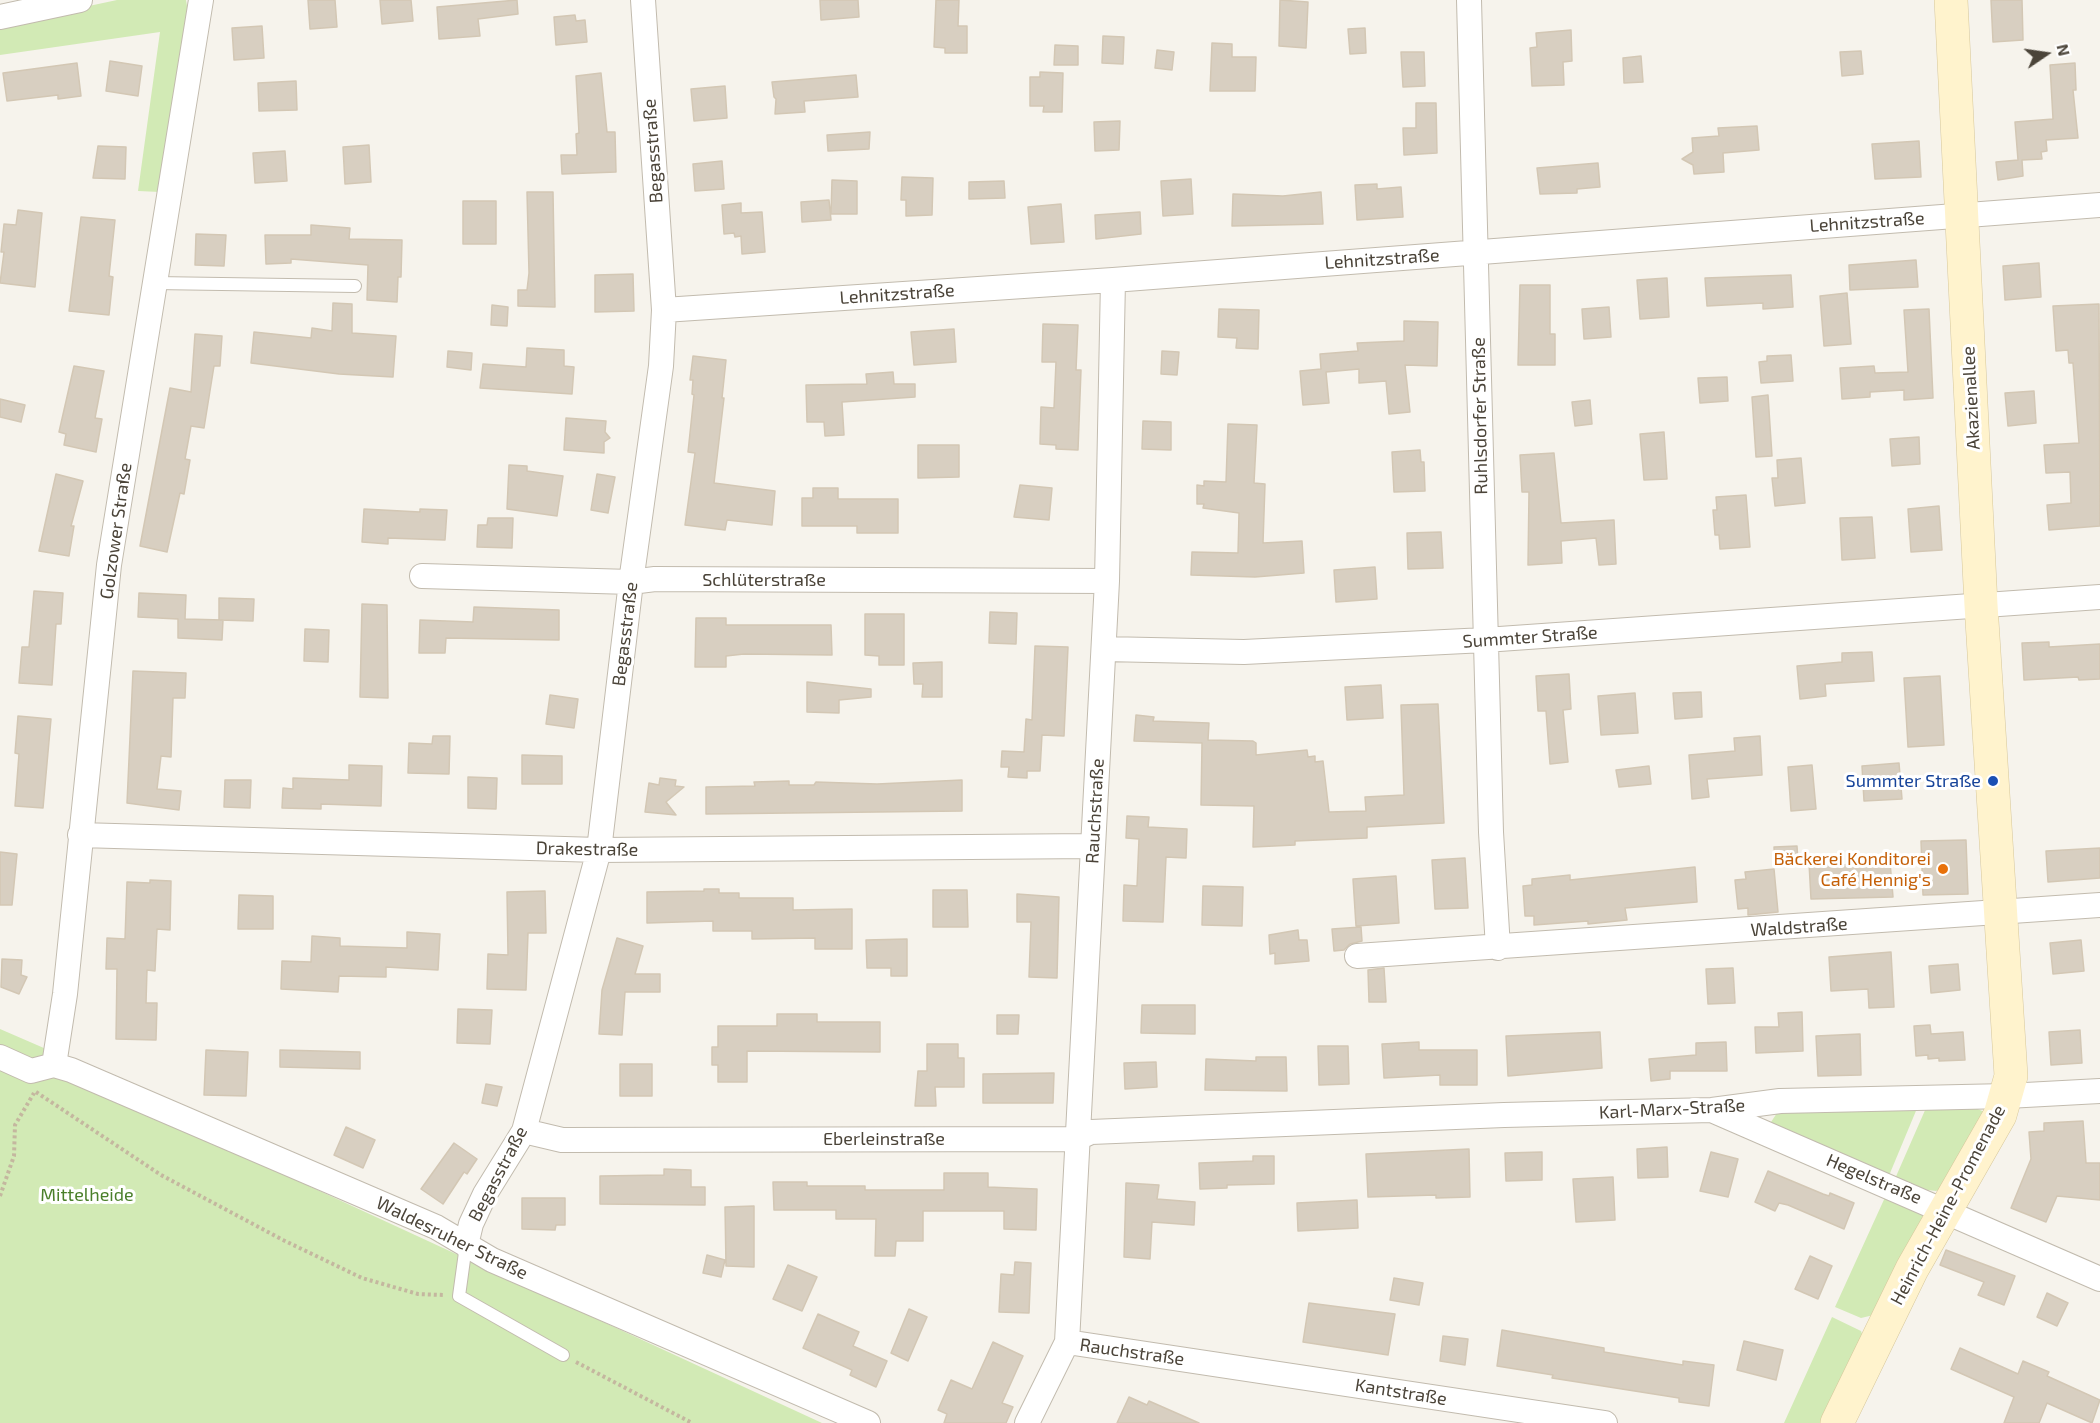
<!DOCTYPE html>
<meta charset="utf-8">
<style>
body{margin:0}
#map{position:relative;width:2100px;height:1423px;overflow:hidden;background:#f6f3ec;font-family:"Exo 2",sans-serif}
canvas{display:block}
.north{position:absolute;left:2016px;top:24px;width:60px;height:60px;-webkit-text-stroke:4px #fff;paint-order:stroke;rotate:77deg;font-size:16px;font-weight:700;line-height:24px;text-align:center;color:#4b4439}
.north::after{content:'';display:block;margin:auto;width:21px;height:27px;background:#4b4439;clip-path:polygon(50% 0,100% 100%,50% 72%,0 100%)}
</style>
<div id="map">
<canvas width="2100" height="1423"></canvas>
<div class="north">N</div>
</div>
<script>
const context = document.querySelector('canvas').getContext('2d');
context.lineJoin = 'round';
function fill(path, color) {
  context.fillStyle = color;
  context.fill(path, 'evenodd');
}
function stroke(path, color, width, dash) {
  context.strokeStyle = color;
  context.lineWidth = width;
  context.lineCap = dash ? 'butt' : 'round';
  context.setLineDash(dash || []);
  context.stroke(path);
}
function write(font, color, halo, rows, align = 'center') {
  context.font = font + ' "Exo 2",sans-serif';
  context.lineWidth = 6;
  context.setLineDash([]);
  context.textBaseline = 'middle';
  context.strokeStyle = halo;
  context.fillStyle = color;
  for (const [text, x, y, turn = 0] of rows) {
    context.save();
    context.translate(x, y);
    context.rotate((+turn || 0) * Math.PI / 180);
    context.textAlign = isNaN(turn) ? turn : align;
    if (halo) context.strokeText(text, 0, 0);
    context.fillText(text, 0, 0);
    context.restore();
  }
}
fill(new Path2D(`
 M117,0H186L188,12L160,192L138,191L160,32L0,55V25Z
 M0,1029L90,1068L205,1138L822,1423H0Z
 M1918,1106L1888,1178L1771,1128V1122L1777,1113Z
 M1971,1106L1989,1114L1949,1185L1936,1191L1920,1189L1894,1181L1926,1108Z
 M1887,1193L1921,1209L1925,1225L1878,1314L1861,1318L1835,1307Z
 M1832,1317L1861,1331L1866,1345L1828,1423H1784Z`), '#d2eab5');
const building = new Path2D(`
 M308,0H335L337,27L310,29Z
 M380,0H411L413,21L382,24Z
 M517,0L518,14L478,19L480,36L439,39L437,7Z
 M820,0H858L859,17L821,20Z
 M936,0H959L958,26H967V53H945V48L934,47Z
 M1280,0L1308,2L1306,48L1279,46Z
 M1991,0H2022L2023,40L1993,42Z
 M575,15L576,21L585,20L587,42L556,45L554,17Z
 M262,26L264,58L234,60L232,28Z
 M1365,28L1366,53L1350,54L1348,29Z
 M1571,30L1572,61L1563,62L1564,85L1532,86L1530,48L1537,47L1536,33Z
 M1103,36L1124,37L1123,64L1102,63Z
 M1212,43L1232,44V57H1256L1255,91H1210Z
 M1055,45L1078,46V65H1054Z
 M1157,50L1174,52L1172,70L1155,68Z
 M1861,51L1863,74L1842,76L1840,52Z
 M1401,52H1424L1425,86L1403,87Z
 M1641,56L1643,82L1624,83L1623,58Z
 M110,61L142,66L138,96L106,91Z
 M77,63L81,96L58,99V95L7,101L3,73Z
 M2075,63L2076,90H2073L2078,138L2046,140L2047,151L2041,152L2042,159L2022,160L2023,176L1998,180L1996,162L2018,160L2015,122L2053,119L2050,65Z
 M1040,72L1063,73L1062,112H1043L1044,106H1030V77H1040Z
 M601,73L607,132H615L616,172L562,174L561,155H577L576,134L579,133L576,76Z
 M856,75L858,97L804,101L805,112L775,114L776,99L774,97L772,82Z
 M296,81L297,110L259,111L258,83Z
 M725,86L727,118L694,121L691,89Z
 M1416,103H1436L1437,153L1404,155L1403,128H1416Z
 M1120,121L1119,150L1095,151L1094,122Z
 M1757,126L1759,150L1723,153L1724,172L1694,174L1693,165L1682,159L1693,152L1692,138L1719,136L1718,128Z
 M870,132L869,149L828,151L827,135Z
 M1919,141L1921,177L1875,179L1872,144Z
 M369,145L371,182L345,184L343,147Z
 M98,146L126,147L125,179L93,178Z
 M285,151L287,181L255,183L253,153Z
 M722,161L724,189L695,191L693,164Z
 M1598,163L1600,187L1577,189V193L1540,194L1537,168Z
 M902,177L933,178L932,215L906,216V200H901Z
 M1191,179L1193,214L1163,216L1161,181Z
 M832,180L857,181V214H831Z
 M1004,181L1005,198L969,199V182Z
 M1377,184V189L1401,187L1403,217L1357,220L1355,185Z
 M527,192H553L555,307L518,306V290H527L529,273Z
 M1321,192L1323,224L1232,226L1233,194L1283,196Z
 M829,200L831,220L802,222L801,202Z
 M463,201H496V244H463Z
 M741,203V213L762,212L765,252L742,254L741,236L735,237L734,233L724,234L722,205Z
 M1061,204L1064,242L1031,244L1028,207Z
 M18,210L42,213L35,287L0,283L4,252H1L4,224L16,225Z
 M1140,212L1141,234L1096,239L1095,215Z
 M81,217L115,220L109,276L113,277L109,315L69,311Z
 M311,225L350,228L349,239L402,240L401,277H398L397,302L367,300L368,265L291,259V263L266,264L265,235H311Z
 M196,234L226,235L224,266L195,265Z
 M1916,260L1918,287L1850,290L1849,265Z
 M2039,263L2041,297L2005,300L2003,266Z
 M633,274L634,311L595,312V275Z
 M1791,275L1793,307L1763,309V303L1707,306L1705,278Z
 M1667,278L1669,317L1640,319L1637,280Z
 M1520,285H1550V334H1555V365H1518Z
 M1847,293L1851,344L1824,346L1820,296Z
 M333,303L352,304V333L396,336L393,377L339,374L251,363L254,332L311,338L312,328L332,331Z
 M2099,304L2100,526L2049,530L2047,505L2071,503L2070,472L2046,473L2044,445L2079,443L2073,363H2069L2068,350L2056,351L2053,306Z
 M492,305L508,307L507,326L491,325Z
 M1609,307L1611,337L1584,339L1582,309Z
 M1219,309L1259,310L1258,349L1236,348L1237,338L1218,337Z
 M1929,309L1933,398L1904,400V390L1870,392V397L1842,399L1840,368L1874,366L1875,373L1908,372L1904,310Z
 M1404,321L1438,322L1437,366L1405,365L1410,412L1389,414L1386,381L1359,383V369L1326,372L1329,403L1303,405L1300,371L1321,369L1320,354L1358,351L1357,343L1404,341Z
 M1043,324L1078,325L1076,370H1081L1078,450L1056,449V445L1040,444L1041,407L1054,408L1056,362H1042Z
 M954,329L956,362L914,365L911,332Z
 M195,334L222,336L220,366H214L204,428L191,426L185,459L190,460L184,494L180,493L167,552L140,546L170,388L191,392Z
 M527,348L564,350V366L574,367L572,394L480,388L483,364L526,367Z
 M448,351L472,353L471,370L447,367Z
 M1162,351L1179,352L1177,375L1161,374Z
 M1791,355L1793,381L1761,383L1759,362L1767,361V356Z
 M693,356L726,360L722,398H724L714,483L775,491L772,525L727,520L725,530L685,525L695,453L688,452L694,395L692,394L693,380H690Z
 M74,366L104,371L95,418L102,419L96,452L64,445L66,434L59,432Z
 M893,372L894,384H915V397L842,402L844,435L825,436L824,422H807L806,385L867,384L866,374Z
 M1727,377L1728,401L1700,403L1698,378Z
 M2034,391L2036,423L2008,426L2005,393Z
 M1768,395L1772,456L1756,457L1752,397Z
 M0,399L25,405L21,422L0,417Z
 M1590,400L1592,424L1575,426L1572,402Z
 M566,418L606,421L605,432L610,438L604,442V453L564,450Z
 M1143,421L1171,422V450L1142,449Z
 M1228,424L1257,425L1254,483L1265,484L1263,543L1302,541L1304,573L1255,577L1191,575L1192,552L1238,553L1239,513L1203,508L1204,504H1197V485L1204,486V481L1226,482Z
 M1664,432L1667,479L1644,480L1640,434Z
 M1919,437L1920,464L1892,466L1890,439Z
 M918,445H959V477L918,478Z
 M1420,450L1421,462H1424L1425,491L1394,492L1392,452Z
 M1554,453L1561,523L1614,520L1616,564L1599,565L1596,538L1561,541L1562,563L1528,565L1529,492H1522L1520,455Z
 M1801,458L1805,503L1775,506L1772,478H1778L1777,460Z
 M509,465L527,466V471L563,476L557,516L507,509Z
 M56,474L83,481L71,526H74L69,556L39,551Z
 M597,474L615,477L608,513L591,510Z
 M1020,485L1052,488L1049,520L1014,517Z
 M813,488H838V499H898V533H857V526H802V498H813Z
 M1746,495L1750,547L1720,549L1719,535H1715L1713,510H1717L1716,497Z
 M1939,506L1942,550L1911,552L1908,509Z
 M364,509L420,512V509L447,510L445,540L388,538V544L362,542Z
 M1872,517L1875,558L1842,560L1840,518Z
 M488,518H513L512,548L477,547L478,525H487Z
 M1441,532L1443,568L1408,569L1407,533Z
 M1375,567L1377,599L1336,602L1334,570Z
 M34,591L63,593L61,624H56L52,685L19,683L22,647H29Z
 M139,593L186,595L185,619L223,620L222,640L178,638V619L138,617Z
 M219,598L254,599L253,621L219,620Z
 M362,604L387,605L388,698L360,697Z
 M474,607L559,610V640L446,638L445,653H419L420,620L473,622Z
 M990,612L1017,613L1016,644L989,643Z
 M865,614H904V665H879V656L865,655Z
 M696,618H726V625H831L832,655L744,654L726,656V667H695Z
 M305,629L329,630L328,662L304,661Z
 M2049,642V647L2100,644V679L2079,680L2078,677L2024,680L2022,643Z
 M1035,646L1068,647L1064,736L1042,735L1040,771H1027V778L1008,777L1009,767H1001L1002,751L1024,752L1026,719L1032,720Z
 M1872,652L1874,681L1825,684L1826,696L1800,699L1797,666L1842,662V653Z
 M942,662V697H922L923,684H914L913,663Z
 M133,671L186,673L185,698H173L171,757L161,756L157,789L181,791L179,810L127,803Z
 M1569,674L1571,709L1563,710L1568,762L1550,764L1546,711H1538L1536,676Z
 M1940,676L1944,745L1908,747L1904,678Z
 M807,682L871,689V697L839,700V713L807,712Z
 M1381,685L1383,718L1347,720L1345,687Z
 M1701,692L1702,717L1675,719L1673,693Z
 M1635,693L1638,733L1601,735L1598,696Z
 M550,695L578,699L574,728L546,724Z
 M1438,704L1444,823L1367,827V838L1295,841V845L1253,847L1254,806L1201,805L1202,743L1134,741L1136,715L1154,717L1153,721L1209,723L1208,740L1253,741L1256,743V755L1307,750L1308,757L1315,756V762L1323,761L1329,812L1366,811L1365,797L1404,795L1401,705Z
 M18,716L51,719L43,808L15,806L19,754L15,753Z
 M433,736H450L449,774L408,773L409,743L432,744Z
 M1760,736L1762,775L1707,779L1709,797L1692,799L1689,755L1735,751L1734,738Z
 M522,755L562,756V784H522Z
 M1899,763L1902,799L1864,801L1862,766Z
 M349,765L382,766L381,806L321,804V809L282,808L283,788L293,789V778L349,780Z
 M1812,765L1816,809L1791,811L1788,767Z
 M1649,766L1651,784L1619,787L1616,770Z
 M468,777L497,778L496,809L468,808Z
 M660,778L676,780L675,786L684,787L666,802L676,815L645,812L649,783L659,785Z
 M225,780H251L250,808L224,807Z
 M962,780V811L706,814V787L755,786L754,782L789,781V785H814L816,782L877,784Z
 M1127,816L1149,817L1148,827L1187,829L1186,858L1166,857L1163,922L1123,921L1124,885L1137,886L1139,839L1126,838Z
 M1966,840L1968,894L1923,895L1921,841Z
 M1797,846L1798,862L1775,864L1774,847Z
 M2100,848V878L2048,882L2046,851Z
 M0,852L17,854L12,905H0Z
 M1465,858L1468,908L1435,909L1432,860Z
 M1840,862V865L1890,862L1893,897L1811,899L1809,863Z
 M1695,867L1697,902L1625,908L1627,920L1588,924V921L1534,925V916H1525L1523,886L1532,885V879L1570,875V880Z
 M1774,869L1778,912L1748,915V908L1738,909L1735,880L1746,879L1745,872Z
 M1396,876L1399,923L1356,926L1353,879Z
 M150,880L171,881L170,930L157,929L155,971L147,970L146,1003H157L156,1040L116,1039L117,969H106L107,938L125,939L127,882L150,883Z
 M1203,886L1243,887L1242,926L1202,925Z
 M704,889H719V893H739V898H793V910L852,909V949H815V938L752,939V931H713V921L647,923V892L704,891Z
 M933,890H967L968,927H933Z
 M545,891L546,933H528L526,990L487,989L488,954L508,955L507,892Z
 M1017,894L1059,897L1057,978L1029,977L1031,922H1017Z
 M239,895L273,896V929H238Z
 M1361,927L1362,941L1350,944L1344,950L1334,951L1332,929Z
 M1298,930L1299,940H1307L1309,961L1275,964V953L1270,954L1269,935Z
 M407,932L440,934L438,970L386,967V977L339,976L338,992L281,989L282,961L311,962L312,936L340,938V946L407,948Z
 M617,938L643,946L635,974H660V992H625L622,1035L599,1034L602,990Z
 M907,939V976H891V968H867L866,940Z
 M2081,940L2084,971L2053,974L2050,943Z
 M1891,952L1894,1007L1869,1008L1868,989L1831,991L1829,957Z
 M2,959L22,960L21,975L27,977L19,994L1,987Z
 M1958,964L1960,990L1931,993L1929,966Z
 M1384,968L1386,1002H1369L1368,970Z
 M1733,968L1735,1003L1708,1004L1706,969Z
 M1142,1005H1195V1034L1141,1033Z
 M458,1009L492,1010L490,1044L457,1043Z
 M1802,1012L1803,1051L1756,1053L1755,1027H1779L1778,1013Z
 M777,1014H817V1022H880V1052L747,1051V1082H718V1065H712V1047H718V1026H777Z
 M997,1015H1019L1018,1034H997Z
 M1930,1025L1931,1034L1963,1032L1965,1060L1939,1061V1058L1928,1059V1055L1916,1056L1914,1026Z
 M2080,1030L2082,1063L2051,1065L2049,1032Z
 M1600,1032L1602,1068L1508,1076L1506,1036Z
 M1860,1034L1861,1075L1818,1076L1816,1036Z
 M1419,1042V1050H1477V1085H1440V1075L1384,1078L1382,1044Z
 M1726,1042L1727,1071H1670V1079L1651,1081L1649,1059L1696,1055V1043Z
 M927,1044H958V1058H964V1087H935L936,1106H915L918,1071H927Z
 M1318,1046H1348L1349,1084L1319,1085Z
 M206,1050L248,1052L246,1096L204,1095Z
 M280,1050L360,1052V1069L280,1067Z
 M1256,1057H1286L1287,1091L1205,1090L1206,1059L1256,1061Z
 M1156,1062L1157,1087L1125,1089L1124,1063Z
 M620,1064H652V1096H620Z
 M1054,1073L1053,1103H983V1074Z
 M486,1084L502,1087L497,1106L482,1103Z
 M2083,1121L2086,1163H2100V1200L2057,1196L2046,1222L2011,1208L2031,1159L2029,1132L2044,1131V1123Z
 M346,1127L375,1140L363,1168L334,1155Z
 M454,1143L477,1159L467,1174L464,1172L443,1204L421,1189Z
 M1667,1147L1668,1177L1638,1178L1637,1149Z
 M1469,1149L1470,1197L1436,1198V1195L1368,1197L1366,1154Z
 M1542,1152V1180L1506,1181L1505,1153Z
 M1711,1152L1738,1159L1728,1197L1700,1191Z
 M1253,1156H1274V1184L1227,1185V1188L1200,1189L1199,1163L1253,1161Z
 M664,1169L691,1170V1187H705V1205L600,1204V1176L664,1175Z
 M1768,1171L1823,1194L1829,1196L1830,1193L1854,1203L1844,1229L1788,1205L1779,1203L1775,1211L1755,1202Z
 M944,1173H988V1187L1037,1189L1036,1230L1004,1229V1211H923V1241H896L895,1256H875L876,1219H836V1210H774L773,1182H807V1186H865V1190H944Z
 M1613,1177L1615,1220L1576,1222L1573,1179Z
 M1126,1183L1159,1185L1157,1199L1195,1202L1194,1225L1152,1222L1150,1259L1124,1257Z
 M522,1198H565V1225H556L555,1230L522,1229Z
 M1357,1200L1358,1228L1298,1231L1297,1203Z
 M754,1206V1267L726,1266L725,1207Z
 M1946,1250L2015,1276L2004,1305L1978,1295L1984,1282L1940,1265Z
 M707,1255L725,1260L721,1277L703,1273Z
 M1810,1256L1832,1266L1818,1299L1795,1289Z
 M1015,1262L1031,1263L1029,1313L999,1312L1001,1274L1014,1275Z
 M788,1265L817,1277L802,1311L773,1299Z
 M1394,1278L1423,1283L1419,1305L1390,1300Z
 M2047,1293L2068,1303L2057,1326L2037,1317Z
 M1309,1303L1395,1314L1388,1355L1303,1342Z
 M909,1309L927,1317L908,1361L891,1353Z
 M818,1314L859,1332L853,1346L887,1361L876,1387L850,1375L852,1370L803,1348Z
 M1502,1330L1604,1348V1352L1683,1365V1361L1714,1365L1709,1406L1679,1402V1398L1552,1378L1553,1375L1497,1366Z
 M1443,1336L1468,1339L1465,1365L1440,1361Z
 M1744,1341L1783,1350L1776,1380L1737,1370Z
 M993,1342L1023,1356L1002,1403L1013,1407L1006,1423H944L947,1414L938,1410L951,1380L972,1389Z
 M1960,1348L2018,1374L2023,1361L2049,1372L2047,1376L2100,1400L2092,1423L2047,1403L2039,1423H2004L2014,1397L1951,1369Z
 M1129,1397L1147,1405L1149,1401L1199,1423H1117Z`);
fill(building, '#d8cfc1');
stroke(building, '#d3c7b4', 1.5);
const lane = new Path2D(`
 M155,283L355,286
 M466,1245L459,1296L563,1355`);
const street = new Path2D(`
 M1469,0L1491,832L1498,948
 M0,17L80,0
 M664,310L1113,280L2100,205
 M422,576L631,582L655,579L1107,581
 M1104,649L1244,652L1485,640L2100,597
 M80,835L599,850L1093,846
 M1357,956L2100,905
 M0,1057L31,1071L54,1065L71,1070L436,1227L492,1260L868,1423
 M54,1065L65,994L109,565L201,0
 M1714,1111L2100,1279
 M524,1131L562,1140L1076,1139L1091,1132L1504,1115L1712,1110L1780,1101L2007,1096L2100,1091
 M466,1245L471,1224L485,1194L524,1131L599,850L631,582L661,366L664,310L643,0
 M1067,1342L1605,1423
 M1027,1423L1067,1342L1107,581L1113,280`);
const secondary = new Path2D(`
 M1837,1423L1912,1269L2000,1115L2011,1076L1981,605L1951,0`);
stroke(lane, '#c2bbae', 14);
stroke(street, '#c2bbae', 26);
stroke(secondary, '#d6c79b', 34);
stroke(new Path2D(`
 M36,1092L161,1175L283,1240L362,1278L418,1294L443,1295
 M0,1196L14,1156L15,1125L34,1093
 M576,1362L692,1423`), '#c4b79f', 4, [3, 3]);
stroke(lane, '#fff', 12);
stroke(street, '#fff', 24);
stroke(secondary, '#fff3cd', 33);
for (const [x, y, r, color] of [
 [1993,781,6,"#1a4fb4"],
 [1943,869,6,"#e8710a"]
]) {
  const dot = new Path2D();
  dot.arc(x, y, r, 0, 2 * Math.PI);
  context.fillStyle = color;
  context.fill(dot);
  stroke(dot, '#fff', 2);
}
write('18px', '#4b4439', '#fff', [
 ["Begasstraße",653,151,-94],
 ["Lehnitzstraße",1867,222,-4],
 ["Lehnitzstraße",1382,259,-4],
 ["Lehnitzstraße",897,294,-4],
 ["Akazienallee",1971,398,-93],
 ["Ruhlsdorfer Straße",1480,416,-91],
 ["Golzower Straße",116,531,-82],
 ["Schlüterstraße",764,580],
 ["Begasstraße",625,634,-83],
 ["Summter Straße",1530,637,-4],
 ["Rauchstraße",1095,811,-87],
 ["Drakestraße",587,849,1],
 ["Waldstraße",1799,927,-4],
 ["Karl-Marx-Straße",1672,1109,-3],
 ["Eberleinstraße",884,1139],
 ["Begasstraße",498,1174,-62],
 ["Hegelstraße",1874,1179,23],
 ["Heinrich-Heine-Promenade",1948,1205,-62],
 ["Waldesruher Straße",452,1238,26],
 ["Rauchstraße",1132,1352,8],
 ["Kantstraße",1401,1392,9]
]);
write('18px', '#164399', '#fff', [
 ["Summter Straße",1981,781]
], 'right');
write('18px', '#c56008', '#fff', [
 ["Bäckerei Konditorei",1931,859],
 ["Café Hennig's",1931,880]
], 'right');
write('18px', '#4a7f2a', '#fff', [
 ["Mittelheide",87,1195]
]);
</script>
